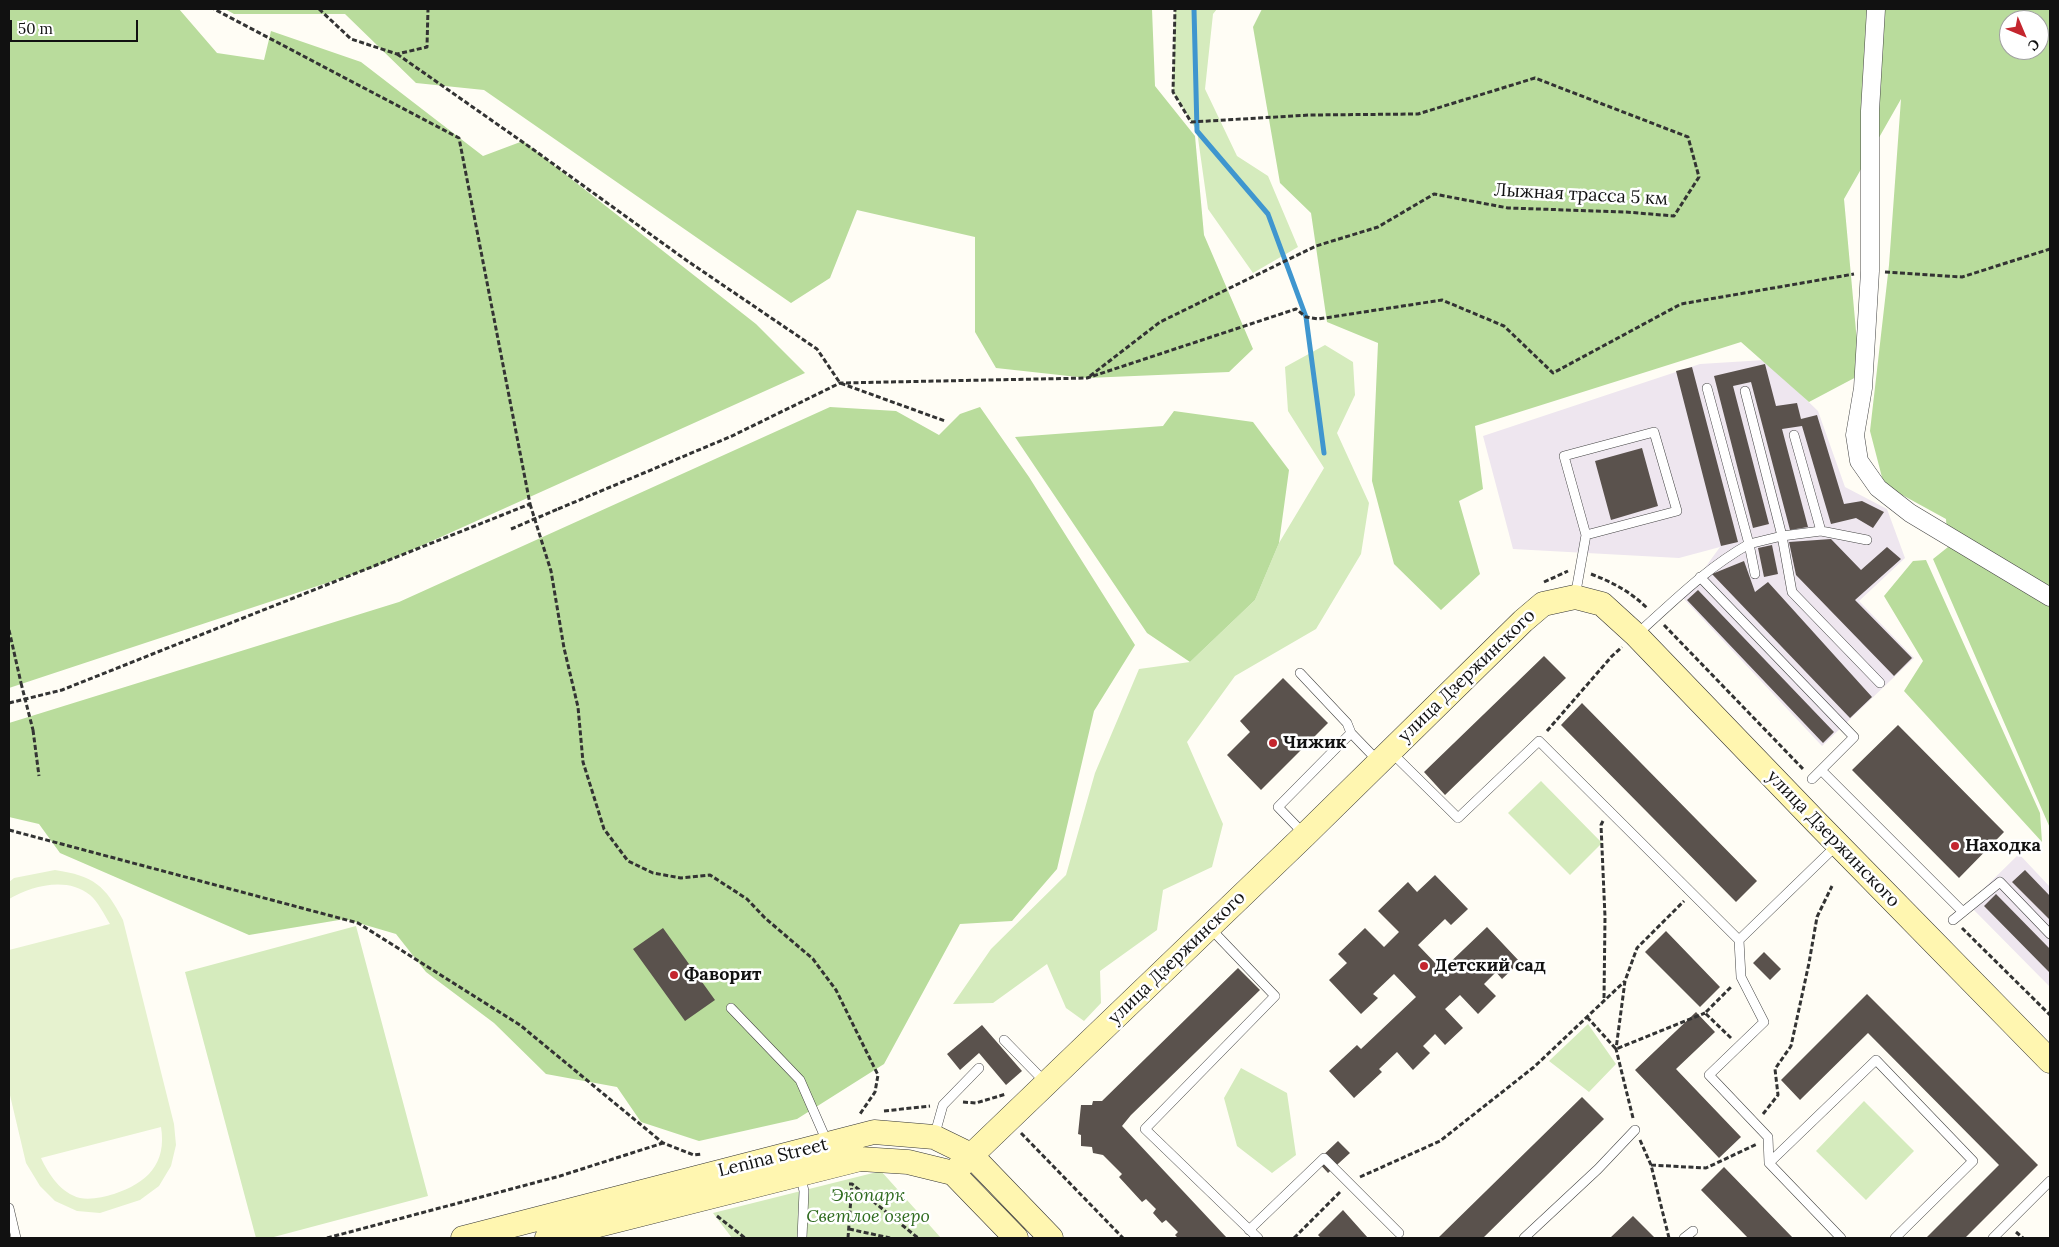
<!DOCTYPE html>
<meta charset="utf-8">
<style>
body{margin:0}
#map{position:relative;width:2059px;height:1247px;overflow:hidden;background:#fffdf5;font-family:Lora,serif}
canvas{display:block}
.frame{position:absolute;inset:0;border:10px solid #111;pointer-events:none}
.north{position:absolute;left:1999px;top:10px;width:50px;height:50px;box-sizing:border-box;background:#fff;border:1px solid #a0a0a0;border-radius:50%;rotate:135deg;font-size:14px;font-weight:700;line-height:20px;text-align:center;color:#111}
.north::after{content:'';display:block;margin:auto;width:18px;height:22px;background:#c4262e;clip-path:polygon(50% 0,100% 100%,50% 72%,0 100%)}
.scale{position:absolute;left:10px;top:20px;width:128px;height:22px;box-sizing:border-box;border:2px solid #111;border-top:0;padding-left:6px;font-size:15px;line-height:18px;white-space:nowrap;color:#111;-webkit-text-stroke:4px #fff;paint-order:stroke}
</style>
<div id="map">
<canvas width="2059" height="1247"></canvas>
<div class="frame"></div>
<div class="north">С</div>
<div class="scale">50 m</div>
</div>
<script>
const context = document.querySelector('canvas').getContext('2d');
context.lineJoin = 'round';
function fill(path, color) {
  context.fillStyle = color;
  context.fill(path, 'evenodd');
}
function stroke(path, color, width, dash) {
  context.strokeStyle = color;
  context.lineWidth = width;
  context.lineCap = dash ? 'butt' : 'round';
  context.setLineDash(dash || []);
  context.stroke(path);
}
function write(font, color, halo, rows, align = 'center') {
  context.font = font + ' Lora,serif';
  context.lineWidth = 5;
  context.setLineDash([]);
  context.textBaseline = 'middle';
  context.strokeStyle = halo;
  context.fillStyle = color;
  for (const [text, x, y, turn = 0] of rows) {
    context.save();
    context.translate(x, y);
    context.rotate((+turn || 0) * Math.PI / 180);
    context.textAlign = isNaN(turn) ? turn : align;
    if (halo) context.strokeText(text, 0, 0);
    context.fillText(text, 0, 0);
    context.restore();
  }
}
fill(new Path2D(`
 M1765,360L1818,411L1845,487L1887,509L1905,558L1859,601L1914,658L1822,746L1683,598L1720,547L1679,558L1513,549L1483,436L1700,364Z
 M2019,854L2050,887V987L1968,904Z`), '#eee6ef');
fill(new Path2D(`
 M1175,9H1217L1213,14L1205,89L1237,156L1268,176L1298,247L1253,273L1208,209L1197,131L1173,92Z
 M1325,345L1353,362L1355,395L1337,433L1369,503L1361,554L1316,629L1235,676L1187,742L1223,824L1212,867L1163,890L1157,930L1100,971L1101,1003L1084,1021L1066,1008L1047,964L993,1003L953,1004L991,949L1066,875L1095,773L1139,669L1190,662L1255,600L1279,543L1324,468L1288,411L1285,367Z
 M1541,781L1602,843L1570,875L1508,813Z
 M356,926L428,1196L270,1238H256L185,972Z
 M1588,1024L1616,1064L1589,1092L1549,1061Z
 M1241,1068L1287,1093L1296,1155L1272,1173L1237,1146L1224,1098Z
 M1864,1101L1914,1151L1866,1200L1816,1151Z
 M881,1171L941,1238H732L713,1213Z`), '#d5ebbd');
fill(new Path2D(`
 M9,9H179L217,53L264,60L271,31L361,62L483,156L523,141L756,324L805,373L372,568L9,688Z
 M225,9H1152L1155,86L1195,136L1204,235L1253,349L1229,372L1087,378L996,368L975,332V237L857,210L830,278L791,303L484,90L416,83L345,14H234Z
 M1262,9H2050V828L1933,559L1948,547L1946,519L1884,485L1870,431L1889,265L1901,99L1844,199L1860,375L1809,402L1741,342L1475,426L1483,489L1459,501L1480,574L1441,610L1394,564L1372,481L1378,343L1327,322L1311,213L1280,183L1253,27ZM2009,20H2039V50H2009Z
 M830,407L896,411L939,435L960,414L980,407L1029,477L1135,645L1094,711L1057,869L1012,921L960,924L884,1064L797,1119L699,1141L641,1122L617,1087L546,1074L494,1023L426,972L396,934L345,919L249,935L60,853L39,824L9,817V723L399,602Z
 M1174,411L1253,422L1289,470L1279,543L1255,600L1190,662L1147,633L1015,437L1163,426Z
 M1926,560L2040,813L2042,842L1904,691L1923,661L1884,596L1913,561Z`), '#b9dc9c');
fill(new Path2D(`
 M55,870C94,876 105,885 123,920L174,1124L176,1145L171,1166L159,1186L140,1200L100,1213L77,1211L55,1201L40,1186L26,1163L9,1091V950L110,924C104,914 98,902 90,895C67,876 31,886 9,899V882L14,878ZM161,1127C167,1164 147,1183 114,1194C104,1197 91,1200 80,1198C61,1193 49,1175 41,1158Z`), '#e6f2cf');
stroke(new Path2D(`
 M1194,9L1197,131L1268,214L1306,317L1324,453`), '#3f96cf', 5);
fill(new Path2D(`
 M1765,364L1776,406L1797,403L1801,419L1817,415L1844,504L1862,501L1884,512L1873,528L1856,518L1831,524L1802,426L1782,429L1808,527L1790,530L1751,382L1733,386L1769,524L1753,528L1714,376Z
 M1692,367L1738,542L1721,546L1676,371Z
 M1642,448L1658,506L1611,520L1595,461Z
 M1831,539L1861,570L1887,547L1901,559L1855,600L1912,658L1894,676L1796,575L1789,542Z
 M1772,545L1778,574L1764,577L1758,548Z
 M1744,561L1755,592L1768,582L1872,697L1850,718L1712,574Z
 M1698,590L1834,732L1823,743L1687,600Z
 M1544,656L1566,678L1445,795L1424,772Z
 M1283,678L1328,723L1261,790L1227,755L1250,732L1240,721Z
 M1582,703L1757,881L1736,902L1561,725Z
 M1898,725L2004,832L1959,878L1852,770Z
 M2025,870L2050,896V920L2012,882Z
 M1435,875L1468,909L1451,925L1445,919L1418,945L1442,970L1487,927L1520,962L1502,979L1496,972L1484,984L1496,996L1478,1014L1460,995L1445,1009L1463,1028L1445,1045L1435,1034L1423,1046L1430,1053L1413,1070L1397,1052L1379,1069L1382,1072L1354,1098L1329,1071L1357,1045L1361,1049L1416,997L1394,974L1373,994L1378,998L1361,1014L1329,980L1347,963L1338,954L1365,928L1384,947L1399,932L1378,911L1408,882L1417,892Z
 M1996,894L2050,949V973L1984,906Z
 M663,928L715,1000L685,1021L633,949Z
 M1666,931L1720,987L1700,1007L1645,952Z
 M1764,952L1781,969L1770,980L1753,963Z
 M1238,968L1260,990L1131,1115L1122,1126L1227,1238H1178L1175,1235L1178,1232L1166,1220L1162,1223L1153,1213L1156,1209L1146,1199L1142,1202L1119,1177L1122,1174L1103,1155L1093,1153L1092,1147L1081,1146V1135L1078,1134L1081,1105H1092L1093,1101H1102Z
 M1867,994L2038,1165L1965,1238H1926L1999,1165L1868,1033L1800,1100L1781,1080Z
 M1696,1012L1715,1032L1676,1069L1741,1137L1719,1158L1635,1070Z
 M982,1025L1022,1071L1006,1085L979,1053L960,1070L947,1054Z
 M1582,1097L1604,1119L1483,1238H1438Z
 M1338,1141L1350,1153L1328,1173L1317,1161Z
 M1724,1167L1793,1238H1748L1701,1190Z
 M1343,1210L1368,1238H1321L1318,1235Z
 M1633,1216L1655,1238H1610Z`), '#5a524d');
const lane = new Path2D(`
 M1745,391L1782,536L1749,544L1755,574
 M1794,435L1821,531L1782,536L1792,592L1880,683
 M1821,531L1867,540
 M1700,577L1854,737L1812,779
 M1575,597L1586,535L1564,456L1654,432L1677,511L1586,535
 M1636,635C1674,601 1705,569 1749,544L1707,388
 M1300,673L1347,723L1351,733
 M1392,753L1458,818L1539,741L1739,940
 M1821,770L1963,912
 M1305,835L1278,807L1351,733L1378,761
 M1837,845L1739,940L1741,977L1764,1022L1709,1075L1768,1137L1769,1163L1876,1060L1973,1161L1895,1238
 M1953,920L2000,882L2050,934
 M1210,928L1275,996L1145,1129L1258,1238
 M731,1008L800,1080L828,1144
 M1004,1040L1046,1083
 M934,1137L943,1105L979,1068
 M1769,1163L1841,1238
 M800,1174L804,1191L802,1238
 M9,1208L16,1238
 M1249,1230L1324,1158L1399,1233
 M1524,1238L1598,1169L1635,1130
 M1684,1238L1693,1231
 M1993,1238L2050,1181`);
const street = new Path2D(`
 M1876,9L1870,111V271L1863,388L1855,435L1859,461L1878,488L1910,513L2050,597`);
const secondary = new Path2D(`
 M953,1173L1305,835L1523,621L1543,604L1575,597L1602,604L1636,635L1817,823L2050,1061
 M463,1238L874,1132L934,1137L971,1155L1051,1238
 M547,1238L860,1159L908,1162L953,1173L1016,1238`);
stroke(lane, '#444', 10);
stroke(street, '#444', 19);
stroke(secondary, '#333', 25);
stroke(new Path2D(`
 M319,9L351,39L397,54L427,47L428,9
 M397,54L534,150L686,260L817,349L840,383L945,421
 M1885,272L1962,277L2050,249
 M1090,376L1160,322L1316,246L1378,227L1434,194L1508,208L1626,212L1674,216L1699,177L1688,137L1535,78L1418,114L1310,115L1191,122L1173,92L1175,9
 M530,504L551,571L564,648L578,707L583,762L604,829L628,861L653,873L681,878L710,875L747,899L765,918L813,959L836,990L878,1075L875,1092L860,1114
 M558,509L732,436L840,383L1087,378L1296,309L1306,317L1318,319L1442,300L1504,326L1553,373L1681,304L1854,274
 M1591,574C1612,582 1631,592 1647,608
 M1544,582L1568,571
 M1664,625L1804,770
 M9,630L21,683
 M9,703L62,690L530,504L459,138L214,9
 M33,730L39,776
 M1547,731L1612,656L1622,647
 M1603,821L1601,825L1605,917L1604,999
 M9,830L358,923L520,1025L663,1143L694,1155L702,1154
 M1962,928L2050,1015
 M1587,1017L1616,1049L1705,1013
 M1731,1038L1705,1013L1732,986
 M963,1102L976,1103L1006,1094
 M884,1111L930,1106
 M1763,1114L1778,1095L1775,1069L1791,1046L1809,963L1817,917L1832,886
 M1633,1118L1616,1049L1625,981L1637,948L1684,901
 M1021,1133L1123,1238
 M1640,1140L1651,1165L1669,1238
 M1651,1165L1706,1168L1757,1144
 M1360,1177L1440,1141L1534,1067L1625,981
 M849,1184H852L918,1238
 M717,1216L745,1238
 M849,1229L890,1238
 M2016,1232L2023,1238
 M327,1238L560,1176L663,1143
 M848,1238L852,1184
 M1294,1238L1341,1191`), '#333', 3, [5, 2.5]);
stroke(lane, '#fff', 9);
stroke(street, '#fff', 18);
stroke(secondary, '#fff6b0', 24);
stroke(new Path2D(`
 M511,529L558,509
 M21,683L33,730`), '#333', 3, [5, 2.5]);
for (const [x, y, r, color] of [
 [1273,743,5,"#c4262e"],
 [1955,846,5,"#c4262e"],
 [1424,966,5,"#c4262e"],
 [674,975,5,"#c4262e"]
]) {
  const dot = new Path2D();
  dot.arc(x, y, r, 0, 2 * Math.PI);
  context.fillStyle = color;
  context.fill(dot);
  stroke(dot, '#fff', 2);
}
write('18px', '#111', '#fff', [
 ["Лыжная трасса 5 км",1581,195,3],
 ["улица Дзержинского",1467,676,-44],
 ["улица Дзержинского",1833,839,46],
 ["улица Дзержинского",1177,958,-44],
 ["Lenina Street",773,1158,-14]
]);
write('bold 18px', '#111', '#fff', [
 ["Чижик",1283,743],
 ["Находка",1965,846],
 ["Детский сад",1434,966],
 ["Фаворит",684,975]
], 'left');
write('italic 18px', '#2f6b1f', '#fff', [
 ["Экопарк",868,1196],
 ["Светлое озеро",868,1217]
]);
</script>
